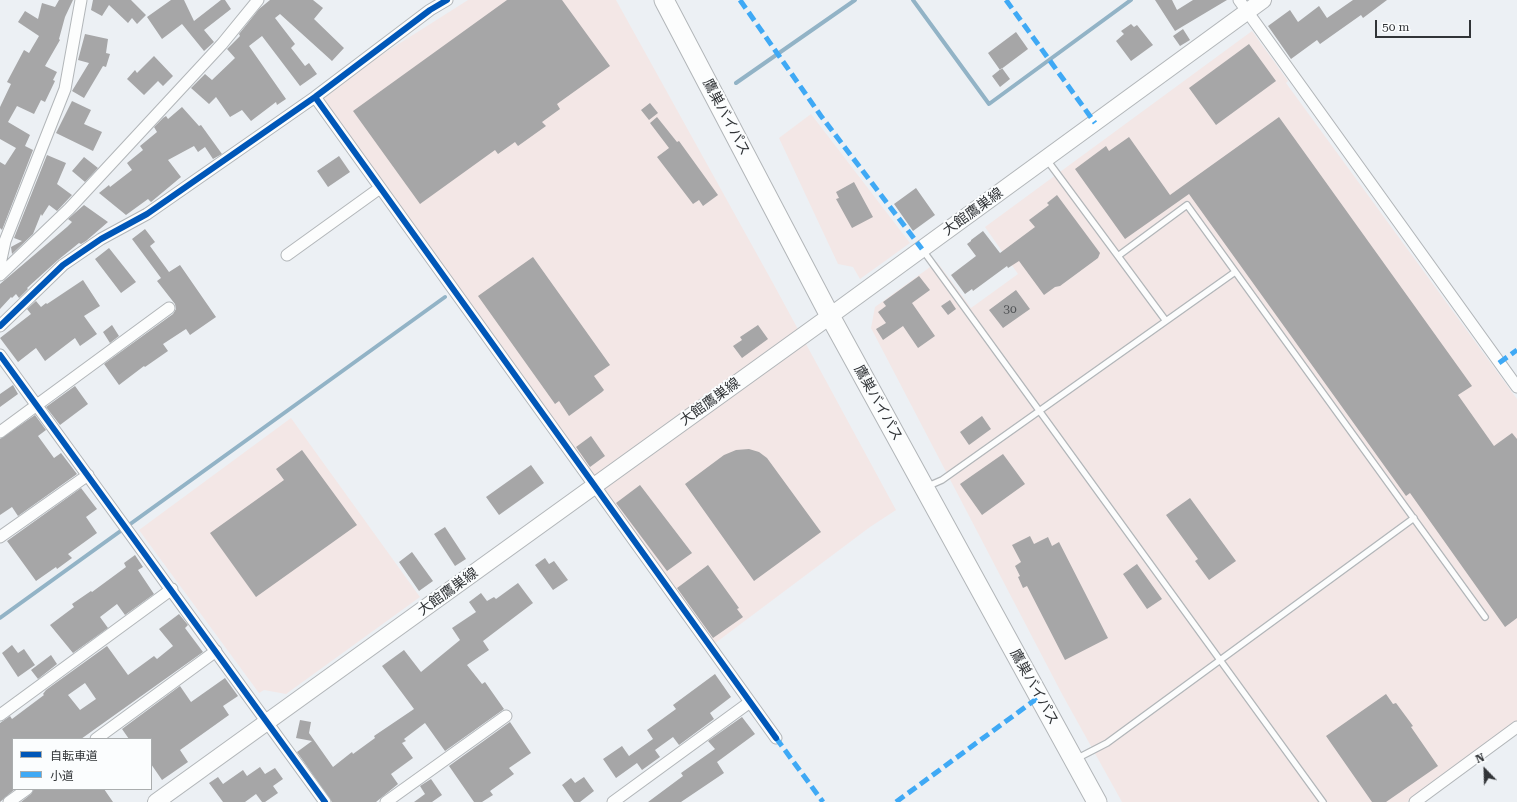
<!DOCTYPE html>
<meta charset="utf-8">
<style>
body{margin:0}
#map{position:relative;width:1517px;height:802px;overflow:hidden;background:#ecf0f4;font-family:"Roboto Serif","Noto Sans JP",serif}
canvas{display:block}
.legend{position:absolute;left:12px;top:738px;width:140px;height:52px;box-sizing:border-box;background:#fbfdfe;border:1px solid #aaadae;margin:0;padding:5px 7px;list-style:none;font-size:12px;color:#313437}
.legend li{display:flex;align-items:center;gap:8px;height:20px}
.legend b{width:20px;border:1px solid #aaadae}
.north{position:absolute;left:1465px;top:750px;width:40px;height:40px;-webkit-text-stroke:3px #fbfdfe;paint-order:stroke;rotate:337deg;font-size:11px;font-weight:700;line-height:16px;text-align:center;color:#313437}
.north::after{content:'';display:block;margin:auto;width:14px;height:18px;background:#313437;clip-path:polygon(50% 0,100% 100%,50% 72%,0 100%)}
.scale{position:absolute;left:1375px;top:20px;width:96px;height:18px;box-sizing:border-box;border:2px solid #313437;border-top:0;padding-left:5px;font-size:12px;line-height:14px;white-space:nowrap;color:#313437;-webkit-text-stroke:3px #fbfdfe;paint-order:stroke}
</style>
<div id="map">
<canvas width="1517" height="802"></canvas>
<ul class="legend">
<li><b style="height:5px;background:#0057b8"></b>自転車道</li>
<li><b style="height:5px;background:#3fa9f5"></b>小道</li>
</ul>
<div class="north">N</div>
<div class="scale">50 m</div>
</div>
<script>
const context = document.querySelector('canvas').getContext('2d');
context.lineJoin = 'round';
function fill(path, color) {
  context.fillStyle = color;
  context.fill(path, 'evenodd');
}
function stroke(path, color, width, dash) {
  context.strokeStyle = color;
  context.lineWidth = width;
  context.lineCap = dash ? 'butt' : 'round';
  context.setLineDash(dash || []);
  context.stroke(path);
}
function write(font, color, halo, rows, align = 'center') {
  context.font = font + ' "Roboto Serif","Noto Sans JP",serif';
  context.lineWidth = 4;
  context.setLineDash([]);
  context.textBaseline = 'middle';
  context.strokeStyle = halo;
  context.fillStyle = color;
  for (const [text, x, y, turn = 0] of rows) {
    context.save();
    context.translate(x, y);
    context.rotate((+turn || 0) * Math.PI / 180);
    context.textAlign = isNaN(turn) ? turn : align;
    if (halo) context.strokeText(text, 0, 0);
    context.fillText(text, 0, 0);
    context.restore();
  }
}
fill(new Path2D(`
 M468,0H616L774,285L896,510L870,527L710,647L315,97Z
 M1252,31L1288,81L1286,83L1517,399V721L1407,802H1122L1062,694L871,328L875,307L937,262L971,308L1018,274L985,227Z
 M811,114L910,243L860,279L853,267L838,264L779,138Z
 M291,418L420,597L286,694L264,690L259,693L139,530Z`), '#f3e7e6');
stroke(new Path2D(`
 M913,0L989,104L1131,0
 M736,83L855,0
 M0,618L445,297`), '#92b3c6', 4);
fill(new Path2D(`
 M59,0H73L65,17L59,39L60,40L45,66L57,72L53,80L55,81L45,102L41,100L34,114L17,106L8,122L30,135L25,146L33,150L2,230L0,228V162L5,165L16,148L0,139V107L11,84L7,82L24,50L29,53L39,36L18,22L25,11L38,19L42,3L55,7Z
 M93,0H131L146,15L137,24L132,18L128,23L109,5L102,16L91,10Z
 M171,0H184L194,21L221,0H225L231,9L204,30L214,42L204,51L182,24L162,39L147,17Z
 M270,0H313L323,8L314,19L344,48L332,61L280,14L275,18L295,44L291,48L305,66L309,63L317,74L300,86L262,36L249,46L286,99L277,105L276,102L251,121L242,110L230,117L216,97L209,104L191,88L205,74L212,80L235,58L227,49L240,36L239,34L259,9Z
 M507,0H562L610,66L557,104L560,109L542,122L546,126L518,146L515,142L498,154L495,150L420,204L353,111Z
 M1155,0H1172L1177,10L1193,0H1227L1175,31Z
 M1353,0H1387L1363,18L1361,15L1320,44L1317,40L1291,59L1268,26L1290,10L1298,22L1319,6L1327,18Z
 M1131,24L1134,27L1137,25L1153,45L1131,61L1116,41L1124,34L1121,31Z
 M1183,29L1190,40L1180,46L1173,36Z
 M1016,32L1028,49L1000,70L988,53Z
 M85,34L108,39L106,53L110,54L106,67L103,66L84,98L72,91L89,63L78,60Z
 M1249,44L1276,81L1216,125L1189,88Z
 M154,56L173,76L163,86L158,81L144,95L127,79L135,70L137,73Z
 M1002,68L1010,79L1000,87L992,76Z
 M72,101L91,110L84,124L102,132L93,151L56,133Z
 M650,103L658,113L649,120L641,110Z
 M182,107L199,126L201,125L222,154L213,159L205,147L198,152L194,146L168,160L181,177L151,202L148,199L126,215L99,193L109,185L110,187L132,170L127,163L143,150L140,146L157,132L154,127L163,118L166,116L168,119Z
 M657,117L677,142L679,141L718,195L703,206L699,200L693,204L657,157L669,148L650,123Z
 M1279,117L1472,386L1458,395L1494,446L1512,433L1517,439V618L1505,627L1410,493L1406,496L1189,194L1125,239L1075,169L1106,146L1109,151L1129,137L1170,195Z
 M47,155L66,163L57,184L72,195L57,211L49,205L42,216L41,214L33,234L12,254L11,247L22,241L14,238Z
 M339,156L350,172L328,187L317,171Z
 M84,157L98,168L85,182L72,171Z
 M854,182L873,217L852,228L836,199L839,198L836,192Z
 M916,188L935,215L913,231L894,204Z
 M1057,195L1100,253L1098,258L1060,286L1055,287L1044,295L1019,261L1008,268L1007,266L973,291L972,289L965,294L951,275L976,256L967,244L971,241V240L983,231L1000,253L1035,227L1029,220L1049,205L1047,203Z
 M84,205L108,222L86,241L81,244L79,243L58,260L27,288L28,289L19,298L16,294L12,298L11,297L0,309V284L67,227L72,222L68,219Z
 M145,229L155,242L150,246L169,272L180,265L216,317L190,335L186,329L163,344L168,351L145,367L144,366L119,385L104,364L173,314L176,309L175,304L157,281L161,278L132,239Z
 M109,248L136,282L121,293L95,259Z
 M533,257L610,365L594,376L604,390L602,392L569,416L559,401L555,404L478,296Z
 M919,276L930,290L912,303L935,336L918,348L903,326L883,340L876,329L886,323L878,312L886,306L883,302Z
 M83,280L100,306L84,316L97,334L80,346L75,338L45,361L36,348L18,362L0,338L31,314L27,309L36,301L41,307L46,303L47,304Z
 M1016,290L1030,309L1003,328L989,310Z
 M950,300L956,309L948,315L941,306Z
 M112,325L119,336L110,343L103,332Z
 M758,325L768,339L742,358L733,346L742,340L740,337Z
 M13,385L18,394L0,407V394Z
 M75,386L88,404L60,425L46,407Z
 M35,415L46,430L38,436L54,458L61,453L77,474L18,516L12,507L0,515V439Z
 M982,416L991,429L969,445L960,432Z
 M591,436L605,456L590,467L576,447Z
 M749,449L759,452L767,458L821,532L754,581L685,484L724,455L736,450Z
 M302,450L357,525L256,597L210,533L284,480L276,469Z
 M1003,454L1025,484L982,515L960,484Z
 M531,465L544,483L499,515L486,497Z
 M640,485L692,553L667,571L616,503Z
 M81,488L97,509L86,517L97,533L68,554L72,558L57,569L56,567L36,581L7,541Z
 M1190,498L1236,561L1209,580L1195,561L1198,559L1166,515Z
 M445,527L466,559L455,566L434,534Z
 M1030,536L1034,544L1048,537L1052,546L1059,542L1108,638L1065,660L1027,586L1023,588L1018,577L1020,576L1015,566L1021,562L1012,545Z
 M412,552L433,581L419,591L399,562Z
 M135,555L143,567L138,570L154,594L125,615L117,604L100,617L108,628L73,653L50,625L74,607L72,604L91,591L92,592L126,567L124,563Z
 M545,558L549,564L554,561L568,580L553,590L535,565Z
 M1137,564L1162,599L1147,609L1123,574Z
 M708,565L739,608L737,609L743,617L713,638L677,588Z
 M518,583L533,603L483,641L489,650L467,665L482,684L485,682L504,709L445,751L425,723L404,739L406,741L402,743L413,758L391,774L398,784L376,802H332L297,752L312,741L296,738L300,720L311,722L309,733L333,767L352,752L353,754L375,738L374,736L414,709L382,666L404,650L421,672L460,640L452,628L476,612L469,602L481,593L487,601L494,597L496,599Z
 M179,614L188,625L185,628L203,652L81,739H13V789H15L0,802V723L10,716L12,719L44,695L43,694L46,690L107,646L128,675L154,656L157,659L173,646L159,629ZM85,683L96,699L80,710L68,695Z
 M12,645L18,653L24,649L35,665L18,677L2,653Z
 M51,655L57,664L38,679L31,670Z
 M715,674L731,697L710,713L714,719L679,745L673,737L655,750L660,757L642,770L637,763L616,778L603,759L622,746L629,756L653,739L647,730L676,709L673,705Z
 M225,678L238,696L223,706L229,715L180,750L188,762L162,780L151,764V739H129L122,729L180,686L191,702Z
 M1386,694L1393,704L1396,703L1413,726L1411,727L1438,766L1386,802H1372L1326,736Z
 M742,717L755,734L717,762L724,773L681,802H648L683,776L681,773L715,749L708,741Z
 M510,722L531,753L509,768L514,774L490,791L493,795L482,802H474L449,766Z
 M260,767L265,774L275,768L283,779L273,786L278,793L265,802H262L256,794L245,802H223L209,783L218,777L223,784L243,770L247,776Z
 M584,777L594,791L580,802H574L562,785L571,778L575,783Z
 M431,779L442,795L432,802H414L425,794L420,786Z
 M34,789H104L113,802H21L31,794Z`), '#a6a6a7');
const service = new Path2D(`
 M1047,160L1166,321
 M922,249L1323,802
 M1118,256L1187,205L1485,617
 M926,487L942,480L1235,272
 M1076,759L1107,743L1414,518`);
const minor = new Path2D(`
 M1239,0L1517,387
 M315,97L776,738
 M287,255L380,188
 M0,264L5,241L65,89L81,0
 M0,275L69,209L222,44L258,0
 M0,326L63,265L101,239L147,214L315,97L430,10L447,0
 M0,355L325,802
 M0,432L169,308
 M0,537L88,475
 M0,715L172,589
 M96,739L216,651
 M9,802L27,789
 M386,802L506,716
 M613,802L750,702
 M1415,802L1517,727`);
const secondary = new Path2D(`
 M156,802L830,316L1263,0`);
const trunk = new Path2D(`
 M664,0L830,316L1097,802`);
stroke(service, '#b2b6b9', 8);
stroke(minor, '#b2b6b9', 13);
stroke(secondary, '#b2b6b9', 18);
stroke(trunk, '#b2b6b9', 21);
stroke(service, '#fcfdfd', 5.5);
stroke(minor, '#fcfdfd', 11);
stroke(secondary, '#fcfdfd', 16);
stroke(trunk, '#fcfdfd', 19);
stroke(new Path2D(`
 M740,0L821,116L922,249
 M1006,0L1095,123
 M1499,363L1517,350
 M776,738L823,802
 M896,802L1039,697`), '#3fa9f5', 5, [10, 5]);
stroke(new Path2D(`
 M315,97L776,738
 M0,326L63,265L101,239L147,214L315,97L430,10L447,0
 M0,355L325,802`), '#0057b8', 6);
write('12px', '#4e5053', null, [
 ["30",1010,309]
]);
write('14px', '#313437', '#fbfdfe', [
 ["鷹巣バイパス",726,117,62],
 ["大館鷹巣線",973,212,-36],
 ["大館鷹巣線",710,402,-36],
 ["鷹巣バイパス",878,403,61],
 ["大館鷹巣線",448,592,-36],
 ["鷹巣バイパス",1034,687,61]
]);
</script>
